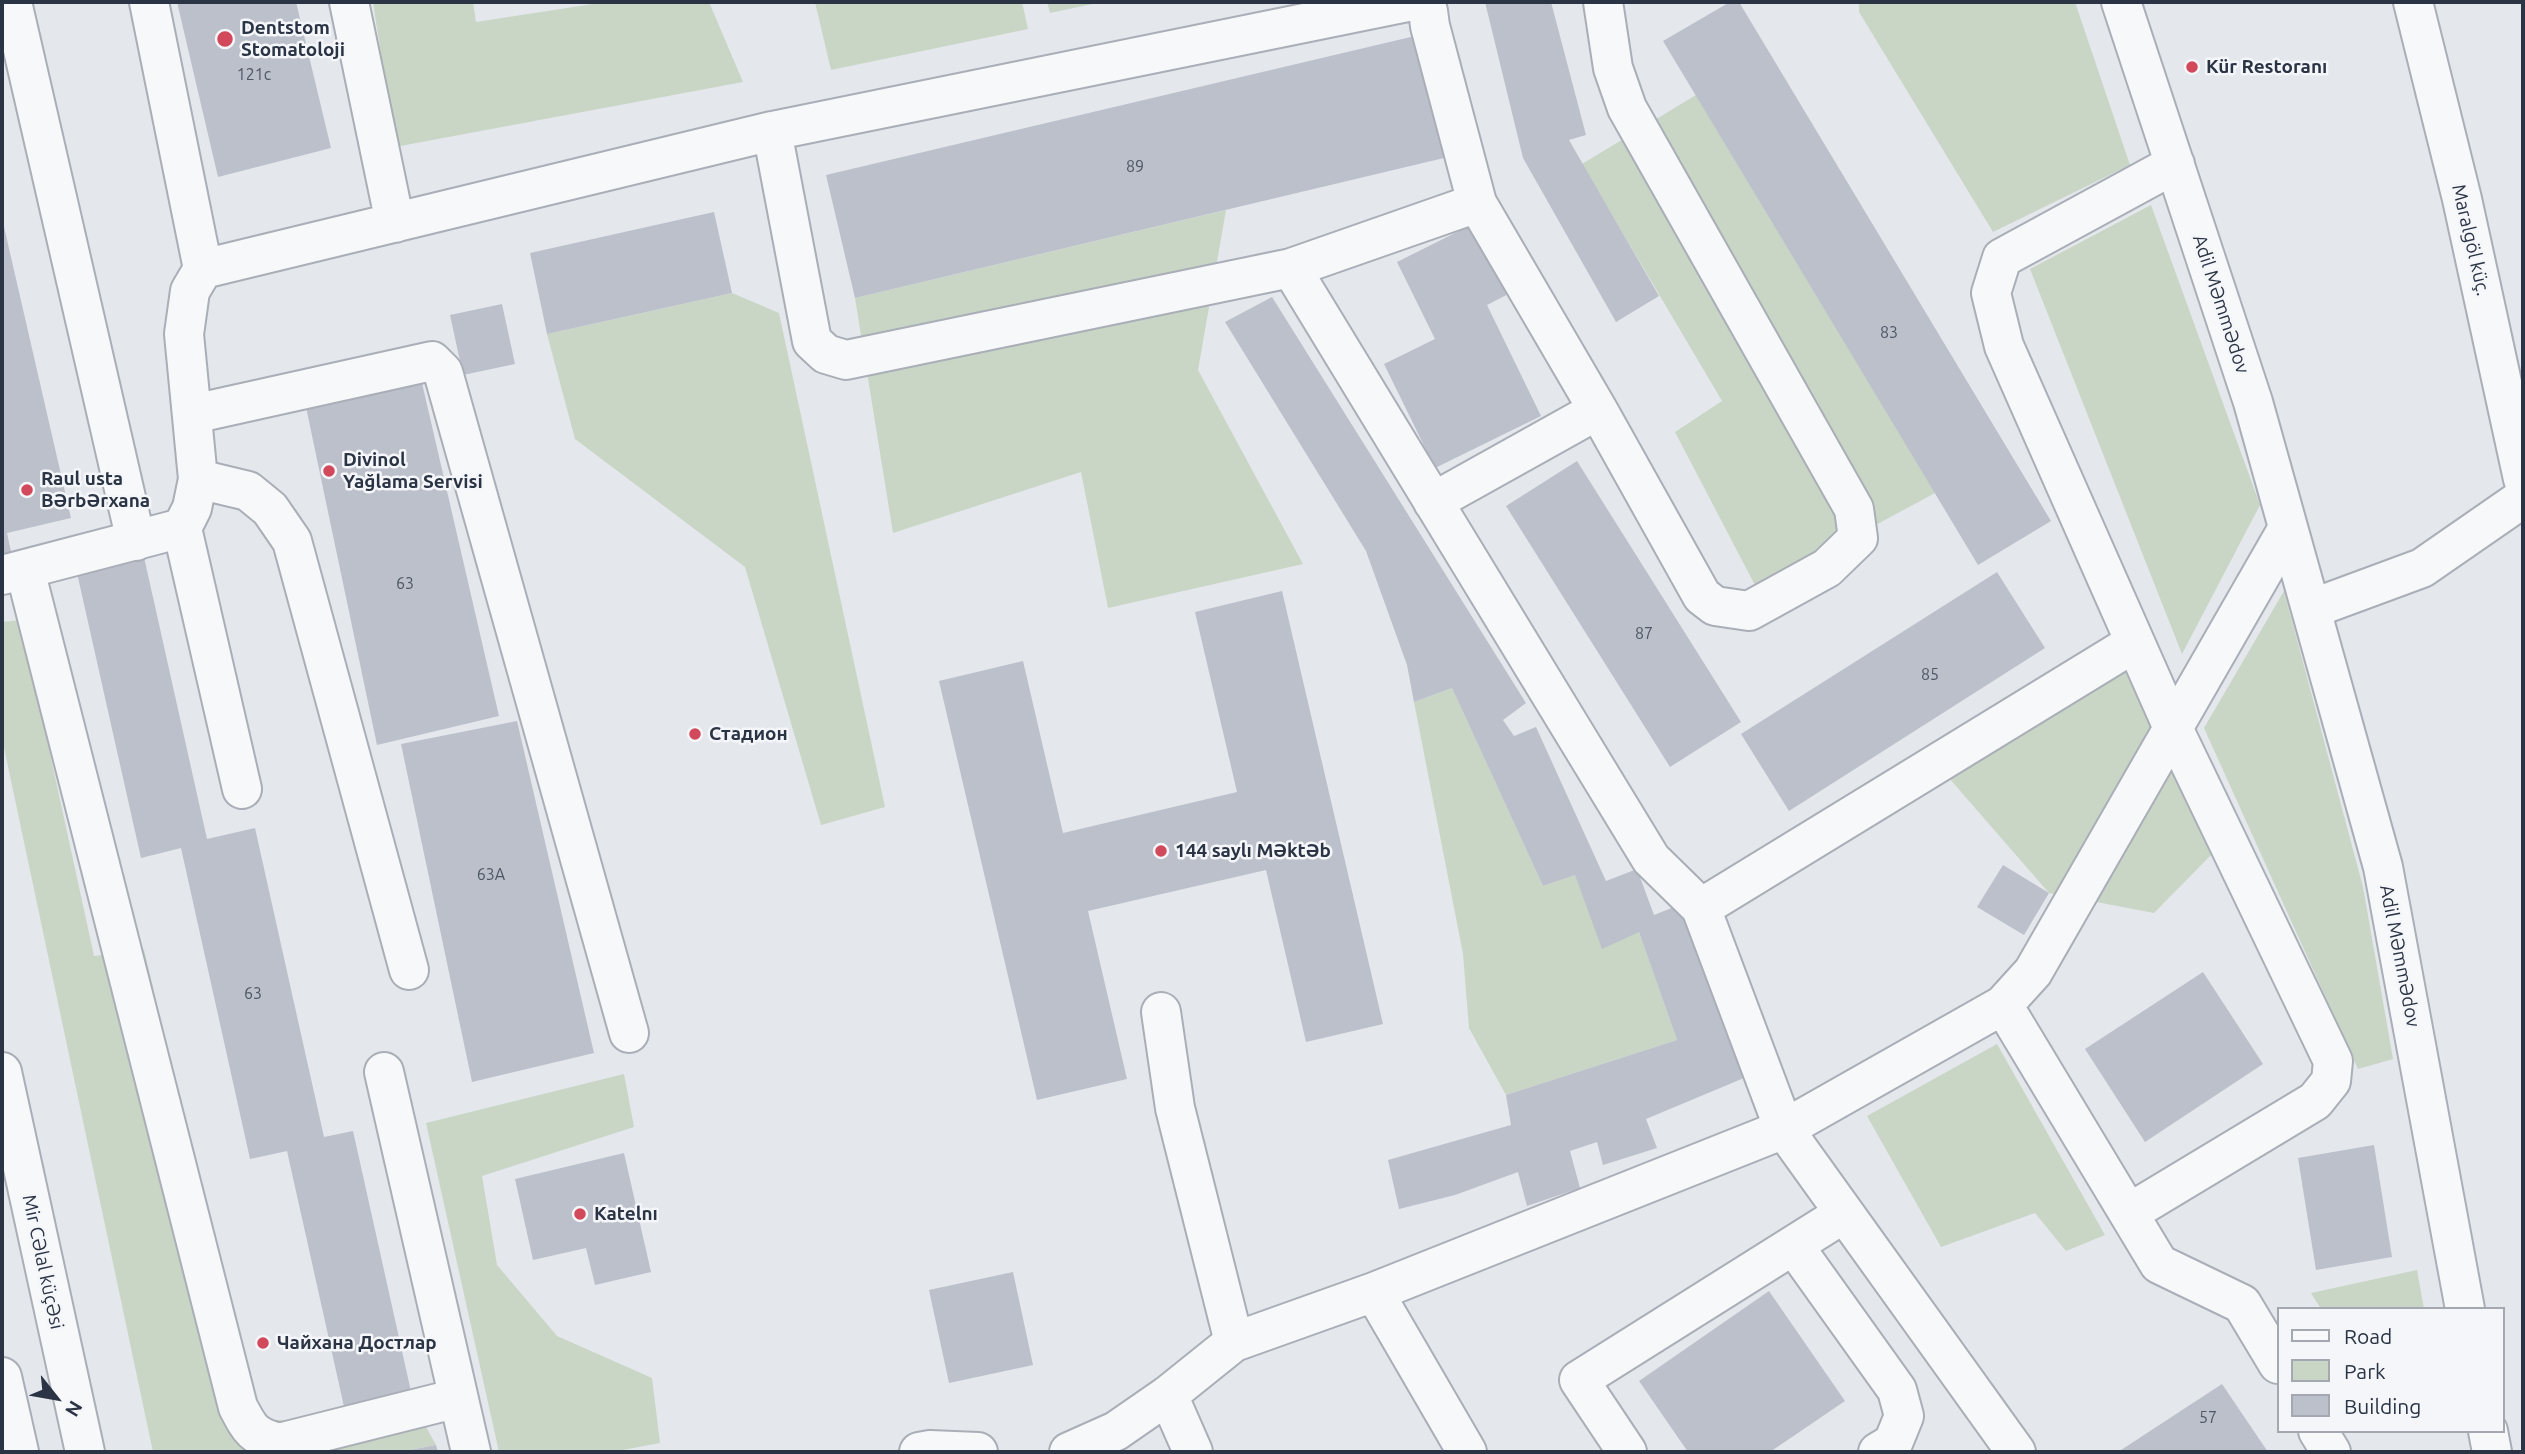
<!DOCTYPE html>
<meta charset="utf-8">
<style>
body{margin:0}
#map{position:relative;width:2525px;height:1454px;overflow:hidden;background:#e4e7ec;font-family:Ubuntu,sans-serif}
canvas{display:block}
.frame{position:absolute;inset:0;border:4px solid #2b3445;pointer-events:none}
.legend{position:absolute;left:2277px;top:1307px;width:228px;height:126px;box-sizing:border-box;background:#f4f6f9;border:2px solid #a4a8b1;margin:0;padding:9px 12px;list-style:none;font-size:21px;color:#2b3445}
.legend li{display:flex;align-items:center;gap:14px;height:35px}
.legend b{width:35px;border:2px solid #a4a8b1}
.north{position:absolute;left:21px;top:1363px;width:70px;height:70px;-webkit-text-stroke:5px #f4f6f9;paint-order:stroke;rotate:121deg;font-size:19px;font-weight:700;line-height:28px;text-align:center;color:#2b3445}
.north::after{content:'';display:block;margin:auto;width:24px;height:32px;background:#2b3445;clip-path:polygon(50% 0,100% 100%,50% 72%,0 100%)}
</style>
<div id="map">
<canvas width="2525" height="1454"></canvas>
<div class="frame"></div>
<ul class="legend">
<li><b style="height:9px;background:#f7f8fa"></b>Road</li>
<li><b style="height:19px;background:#c9d6c5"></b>Park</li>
<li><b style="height:19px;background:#bbc0ca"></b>Building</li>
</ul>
<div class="north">N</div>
</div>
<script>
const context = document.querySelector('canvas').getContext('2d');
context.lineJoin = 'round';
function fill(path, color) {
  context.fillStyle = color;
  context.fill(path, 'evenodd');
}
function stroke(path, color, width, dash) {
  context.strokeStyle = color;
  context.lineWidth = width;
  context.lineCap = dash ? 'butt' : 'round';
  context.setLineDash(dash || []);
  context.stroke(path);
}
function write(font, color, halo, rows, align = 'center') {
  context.font = font + ' Ubuntu,sans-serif';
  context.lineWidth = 5;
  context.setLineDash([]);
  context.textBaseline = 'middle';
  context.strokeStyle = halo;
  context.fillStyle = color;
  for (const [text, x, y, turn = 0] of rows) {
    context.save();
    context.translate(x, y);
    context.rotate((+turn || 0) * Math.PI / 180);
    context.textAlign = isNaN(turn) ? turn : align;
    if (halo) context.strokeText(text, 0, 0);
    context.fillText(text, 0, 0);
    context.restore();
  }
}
fill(new Path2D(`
 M373,2H473L476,22L606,2H709L743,82L395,147Z
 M815,2H1022L1028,29L831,70Z
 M1047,2H1102L1050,13Z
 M1859,2H2075L2130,165L1993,232L1859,12Z
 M1696,95L1935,493L1757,589L1675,432L1722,401L1582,164Z
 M2151,205L2260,505L2182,654L2030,269Z
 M1226,210L1198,370L1303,564L1108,608L1081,472L893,533L855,298Z
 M732,293L779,313L885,807L821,825L745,567L575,439L547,334Z
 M2284,591L2363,887L2393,1059L2358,1069L2204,728Z
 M21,620L94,956L144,950L256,1420H347L414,1405L436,1445L399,1452H153L2,738V622Z
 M2123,668L2213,853L2154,913L2049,893L1949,778Z
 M1452,688L1543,886L1575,875L1639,932L1677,1040L1506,1095L1469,1028L1463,954L1414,702Z
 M1997,1044L2105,1235L2066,1251L2035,1213L1941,1247L1867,1116Z
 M624,1074L634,1127L482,1176L497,1265L557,1336L652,1378L660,1443L612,1452H499L426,1123Z
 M2417,1270L2424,1309H2321L2311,1293Z`), '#c9d6c5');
fill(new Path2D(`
 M177,2H296L331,148L218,177Z
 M1485,2H1551L1586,135L1569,140L1659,296L1616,322L1523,158Z
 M1730,2H1739L2051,521L1978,565L1663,41Z
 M1415,36L1444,158L855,298L826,175Z
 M714,212L732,293L547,334L530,253Z
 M2,218L71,518L7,533L12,556L2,558Z
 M1485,218L1520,288L1487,305L1541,416L1435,468L1384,364L1435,339L1397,262Z
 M1272,297L1526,703L1503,720L1514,736L1536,727L1606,881L1637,869L1654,915L1679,905L1744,1078L1646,1119L1657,1148L1603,1165L1597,1142L1570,1151L1580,1188L1527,1206L1518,1172L1455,1195L1399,1209L1388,1160L1511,1125L1506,1095L1677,1040L1639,932L1602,949L1575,875L1543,886L1452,688L1414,702L1407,665L1366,551L1225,322Z
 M502,304L515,364L463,375L450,315Z
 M422,383L499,716L377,745L306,407Z
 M1577,461L1741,722L1670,767L1506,506Z
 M144,557L207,839L255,828L324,1137L353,1131L414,1405L347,1420L287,1151L250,1159L181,848L141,858L77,573Z
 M1997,572L2045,648L1789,811L1741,734Z
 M1282,591L1383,1024L1306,1042L1266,870L1088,911L1127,1079L1037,1100L939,681L1023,661L1063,833L1237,792L1195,612Z
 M517,721L594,1053L472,1082L401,744Z
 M2003,865L2049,893L2024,935L1977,907Z
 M2203,972L2263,1064L2145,1142L2085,1049Z
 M2374,1145L2392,1257L2316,1270L2298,1158Z
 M624,1153L651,1272L595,1285L586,1248L533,1260L515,1179Z
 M1013,1272L1033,1365L949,1383L929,1290Z
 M1769,1291L1845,1401L1770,1452H1688L1639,1381Z
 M2222,1384L2268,1452H2118Z
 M436,1445L438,1452H405V1451Z`), '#bbc0ca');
const minor = new Path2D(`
 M12,2L136,541
 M349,2L395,223
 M1417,2L1428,11L1430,26L1477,203L1598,410L1702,596L1715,606L1749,611L1827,568L1858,538L1854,509L1627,108L1613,68L1603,2
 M2121,2L2253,402L2383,867L2465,1309
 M2413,2L2462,199L2523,479
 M772,131L812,341L826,354L846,360L1291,268L1477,203
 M1291,268L1651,859L1701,908L1784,1129L2016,1452
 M203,269L772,131L1408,2
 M193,414L432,361L443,372L629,1033
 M198,479L248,491L270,509L292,541L409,970
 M1433,502L1598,410
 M182,528L242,789
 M25,570L238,1407C250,1430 253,1436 279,1443L458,1398
 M2,575L182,528L192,508L198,479L184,334L190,291L203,269L149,2
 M2311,609L2422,568L2523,498
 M1701,908L2134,643
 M2003,1005L2159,1264L2242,1304L2278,1364
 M1161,1012L1175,1108L1234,1342
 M2,1072L85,1452
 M384,1072L471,1452
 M2129,1213L2315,1101L2331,1081L2333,1061L2173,728L2004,346L1991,293L2002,258L2175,164
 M1794,1246L1897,1390L1904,1416L1893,1443L1878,1452
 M1374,1292L1467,1452
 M2,1377L19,1452
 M1168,1395L1193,1452
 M2318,1431L2331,1452
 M2488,1431L2492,1452
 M919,1452L930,1450L978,1452
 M1069,1452L1116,1431L1168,1395L1234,1342L1374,1292L1784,1129L2003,1005L2033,972L2288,528
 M1627,1452L1579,1380L1843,1214`);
stroke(minor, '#a9aeb7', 42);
stroke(minor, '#f7f8fa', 38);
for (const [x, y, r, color] of [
 [225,39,9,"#d1495b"],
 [2192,67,7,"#d1495b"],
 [329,471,7,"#d1495b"],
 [27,490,7,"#d1495b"],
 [695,734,7,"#d1495b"],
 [1161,851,7,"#d1495b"],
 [580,1214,7,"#d1495b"],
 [263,1343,7,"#d1495b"]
]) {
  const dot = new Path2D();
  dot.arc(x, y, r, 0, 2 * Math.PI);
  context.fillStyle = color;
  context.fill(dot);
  stroke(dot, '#f4f6f9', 2.5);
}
write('16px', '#4f5766', null, [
 ["121c",254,75],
 ["89",1135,167],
 ["83",1889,333],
 ["63",405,584],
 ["87",1644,634],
 ["85",1930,675],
 ["63A",491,875],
 ["63",253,994],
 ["57",2208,1418]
]);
write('bold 19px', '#2b3445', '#f4f6f9', [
 ["Dentstom",241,28],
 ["Stomatoloji",241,50],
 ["Kür Restoranı",2206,67],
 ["Divinol",343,460],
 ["Yağlama Servisi",343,482],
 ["Raul usta",41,479],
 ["Bərbərxana",41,501],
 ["Стадион",709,734],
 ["144 saylı Məktəb",1175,851],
 ["Katelnı",594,1214],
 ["Чайхана Достлар",277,1343]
], 'left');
write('19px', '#2b3445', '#f4f6f9', [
 ["Maralgöl küç.",2471,240,77],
 ["Adil Məmmədov",2221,304,72],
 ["Adil Məmmədov",2400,956,79],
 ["Mir Cəlal küçəsi",43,1262,78]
]);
</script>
